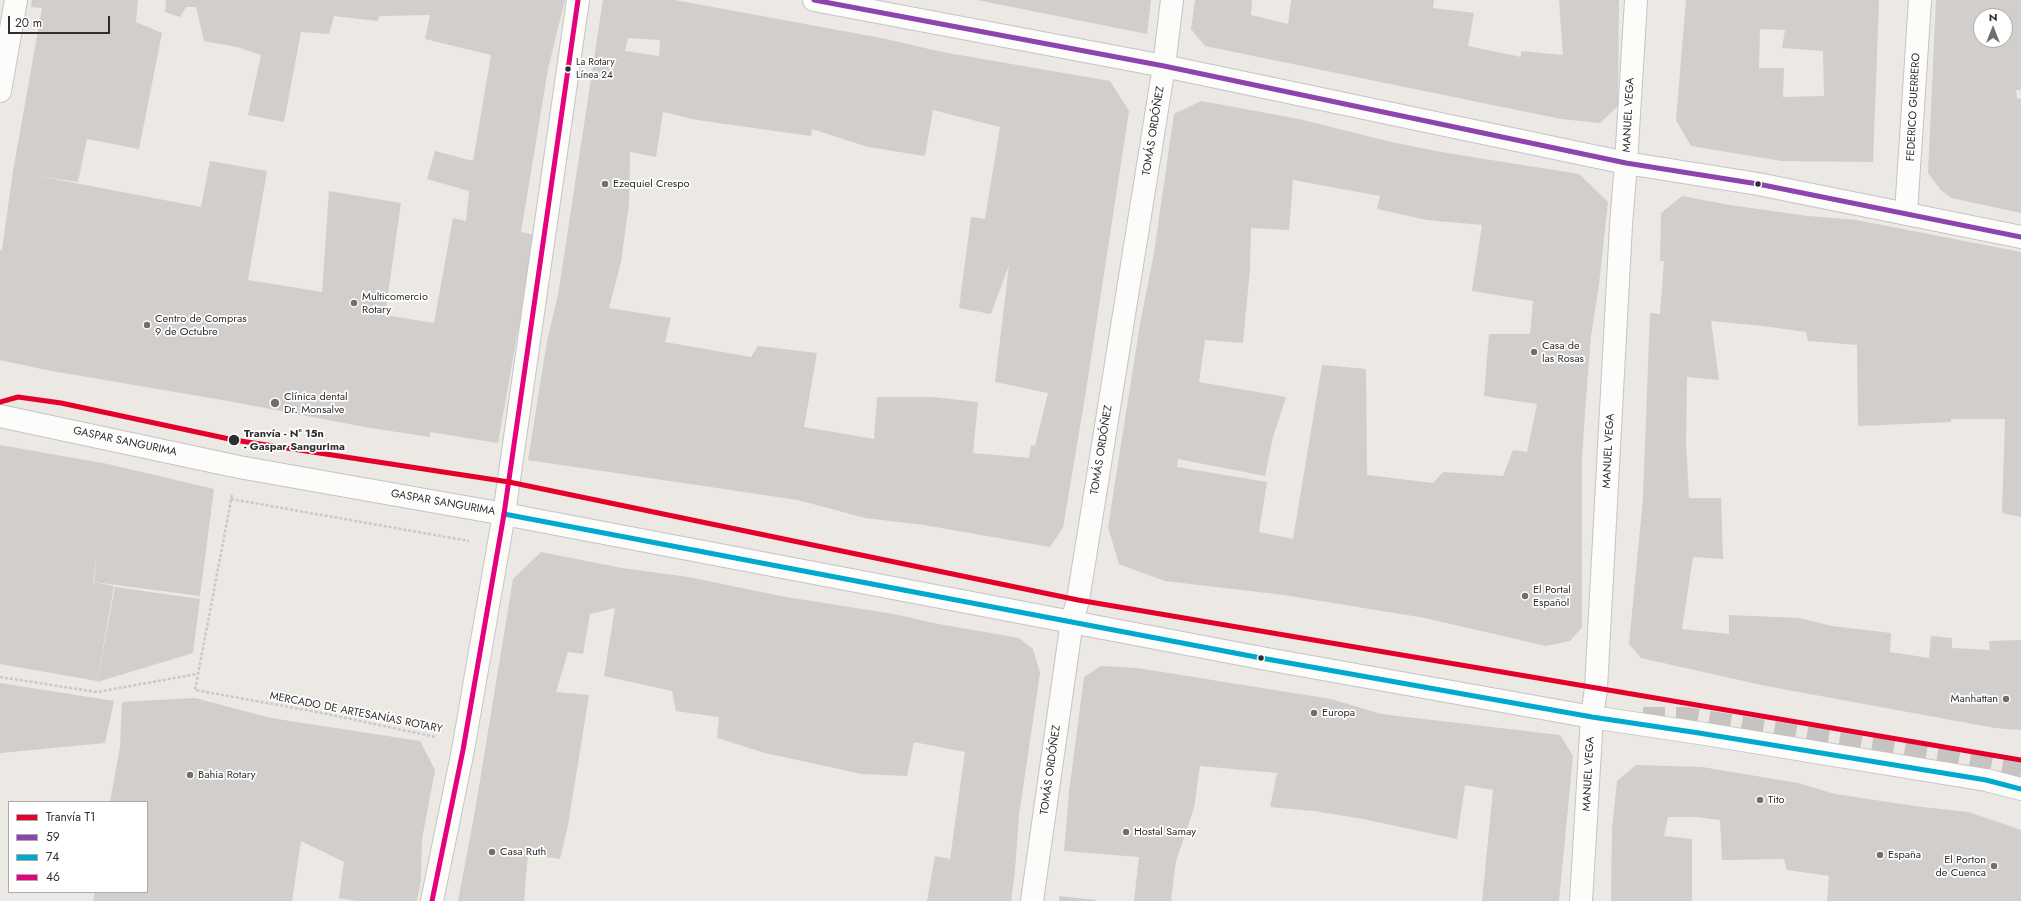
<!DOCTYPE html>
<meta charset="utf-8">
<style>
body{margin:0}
#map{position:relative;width:2021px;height:901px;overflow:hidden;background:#ece8e4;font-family:Jost,sans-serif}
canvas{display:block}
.legend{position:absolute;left:8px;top:801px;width:140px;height:92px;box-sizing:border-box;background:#fff;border:1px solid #ababab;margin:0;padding:5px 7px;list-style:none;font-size:12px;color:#2e2e2e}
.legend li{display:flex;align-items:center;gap:8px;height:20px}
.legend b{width:20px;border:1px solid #ababab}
.north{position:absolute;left:1973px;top:8px;width:40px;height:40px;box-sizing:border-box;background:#fff;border:1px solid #ababab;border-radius:50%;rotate:0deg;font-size:11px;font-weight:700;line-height:16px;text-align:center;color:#2e2e2e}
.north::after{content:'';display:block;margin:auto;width:14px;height:18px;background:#706f6e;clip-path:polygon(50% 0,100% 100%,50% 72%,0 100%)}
.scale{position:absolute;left:8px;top:16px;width:102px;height:18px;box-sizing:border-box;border:2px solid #2e2e2e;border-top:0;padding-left:5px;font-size:12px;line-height:14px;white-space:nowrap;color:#2e2e2e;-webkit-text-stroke:3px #fff;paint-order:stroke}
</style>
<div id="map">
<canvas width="2021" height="901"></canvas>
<ul class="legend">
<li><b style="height:5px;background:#e4002b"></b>Tranvía T1</li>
<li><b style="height:5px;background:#8e44ad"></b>59</li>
<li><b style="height:5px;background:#00a9ce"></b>74</li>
<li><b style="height:5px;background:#e5007d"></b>46</li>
</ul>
<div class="north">N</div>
<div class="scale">20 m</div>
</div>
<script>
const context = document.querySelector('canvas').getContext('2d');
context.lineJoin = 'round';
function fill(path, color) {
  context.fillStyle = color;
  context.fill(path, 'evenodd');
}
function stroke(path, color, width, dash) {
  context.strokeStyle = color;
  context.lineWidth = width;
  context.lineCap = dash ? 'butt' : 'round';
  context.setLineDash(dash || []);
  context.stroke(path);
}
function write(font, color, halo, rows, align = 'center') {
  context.font = font + ' Jost,sans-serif';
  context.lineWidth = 3.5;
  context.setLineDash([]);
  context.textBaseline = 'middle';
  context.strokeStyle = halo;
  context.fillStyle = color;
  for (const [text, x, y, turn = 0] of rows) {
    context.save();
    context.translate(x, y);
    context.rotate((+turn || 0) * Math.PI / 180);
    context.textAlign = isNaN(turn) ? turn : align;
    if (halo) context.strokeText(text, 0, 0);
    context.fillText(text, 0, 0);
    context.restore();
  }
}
fill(new Path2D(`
 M32,0H138L136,22L162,33L139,149L87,139L78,182L38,176L201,207L210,161L267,171L248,280L322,292L329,191L401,203L385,315L434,323L453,218L466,221L469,191L427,179L435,151L473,161L491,55L425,39L430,15L379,16L378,21L334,16L329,34L301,32L284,122L248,115L261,55L237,47L204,41L196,7H186L180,17L165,12L166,0H565L548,69L521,232L535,235L498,443L430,432V437L370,428L228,401L46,370L0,360V250H2L13,171L42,8L31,7Z
 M603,0H675L881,38L942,52L1110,81L1129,111L1085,397L1063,528L1050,547L924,525L865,518L798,500L528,460L547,341L558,295ZM628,38L660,40L659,56L625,51ZM933,110L1000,127L985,219L971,217L959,308L991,314L1009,265L995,382L1048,393L1035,446L1031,445L1029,458L973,453L978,402L932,397H877L874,439L804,427L817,353L758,346L751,357L665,342L671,318L609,308L621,262L629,204L630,152L656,157L663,112L697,120L811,136L812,129L868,147L925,156Z
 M977,0H1151L1147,34Z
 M1195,0H1252L1251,15L1288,24L1291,0H1434L1433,8L1474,13L1468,46L1521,57V51L1563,55L1559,0H1619L1618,106L1600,123L1561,119L1205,46L1191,29Z
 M1686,0H1879L1873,162L1782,161L1691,146L1676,120ZM1760,29L1785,30L1782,48L1823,51L1824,96L1783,97L1784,68H1759Z
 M1936,0H2021V90H2016L2017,98L2021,99V213L1951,198L1940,189L1928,173ZM1981,16H2005V40H1981Z
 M1201,101L1299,119L1391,142L1441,152L1579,174L1608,202L1599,284L1591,336L1585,412L1582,458V627L1570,641L1546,646L1425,618L1284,595L1165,581L1119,564L1108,527L1140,324L1154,253L1174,114ZM1293,180L1380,196L1377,209L1427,220L1482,225L1472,291L1533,301L1530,334H1489L1484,396L1537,404L1527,452L1513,450L1503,476L1443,472L1433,483L1367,475L1366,369L1322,365L1293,539L1259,532L1267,482L1177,467L1178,459L1265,476L1273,437L1286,397L1199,382L1205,340L1243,343L1250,268L1251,228L1289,230Z
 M1682,196L1730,205L1808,216L1856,220L2021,252V517L2002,513L2005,419H1951V422L1858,426L1857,345L1808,341L1806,332L1763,326L1711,321L1719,380L1687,377L1686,442L1689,498H1721L1723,559L1693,557L1682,629L1729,634V615L1799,618L1832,626L1891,633L1890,652L1929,658L1931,636L1952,638V648L1990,650L1989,641L2021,640V730L1995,728L1766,686L1641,658L1629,644L1643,498L1650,313L1660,314L1664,261H1660L1661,213Z
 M0,445L108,464L214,489L200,596L94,582L97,552L93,582L114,586L97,681L0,664Z
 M541,552L622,568L688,577L786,597L894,614L933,623L1019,638L1033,649L1040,673L1019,815L1015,870L1011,901H927L935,856L950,859L965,752L914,742L907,776L862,774L765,753L717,738L719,717L676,711L672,691L604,676L615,608L590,614L583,654L568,652L556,692L589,695L568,825L560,859L528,854L524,901H458L475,811L513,579Z
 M115,587L200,599L193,653L97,682Z
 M1101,666L1137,668L1331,699L1381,714L1560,735L1573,756L1559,901H1482L1493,790L1465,785L1457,839L1363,819L1314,811L1270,807L1277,773L1200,766L1194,808L1176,861L1171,901H1134L1139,857L1064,851L1069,792L1084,677Z
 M0,683L114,701L105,743L0,753Z
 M195,698L271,718L420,741L435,770L422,839L421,879L417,901H356L339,898L344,862L301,841L292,901H93L95,892H147V802H110L120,747L122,702Z
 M1636,765L1702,767L1798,783L1835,794L1922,807L1969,812L2021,830V901H1827L1829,876L1787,870L1784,859L1722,860L1720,820L1696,817H1668L1664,836L1692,839V901H1611L1612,829L1617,781Z
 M1059,896L1097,900L1096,901H1059Z`), '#d1cecb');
stroke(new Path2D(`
 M1643,718H1686L2021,772`), '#c6c3c0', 22, [22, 11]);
const pedestrian = new Path2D(`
 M0,416L239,467L504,514`);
const minor = new Path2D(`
 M814,0L1164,66L1626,163L1758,184L2021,237
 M0,91L16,0
 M1906,213L1920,0
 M504,514L1261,658L1592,717L1699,733L1986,780L2021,789
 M432,901L463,750L504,514L578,0
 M1032,901L1072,621L1078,600L1164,66L1172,0
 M1581,901L1592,717L1596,688L1621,225L1626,163L1636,0`);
stroke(pedestrian, '#c5c4c5', 24);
stroke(minor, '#c5c4c5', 24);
stroke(new Path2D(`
 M232,495L195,690L317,712L436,737
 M231,499L469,541
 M0,677L97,692L197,674`), '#c9c9c8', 2.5, [3, 2]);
stroke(pedestrian, '#fcfcfb', 22);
stroke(minor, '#fcfcfb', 22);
stroke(new Path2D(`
 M814,0L1164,66L1626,163L1758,184L2021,237`), '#8e44ad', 5);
stroke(new Path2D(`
 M504,514L1261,658L1592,717L1699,733L1986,780L2021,789`), '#00a9ce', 5);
stroke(new Path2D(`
 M432,901L463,750L504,514L578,0`), '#e5007d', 5);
stroke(new Path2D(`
 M0,402L18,397L61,403L234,440L509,482L1078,600L2021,760`), '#e4002b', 5);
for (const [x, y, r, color] of [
 [568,69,3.5,"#2e2e2e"],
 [605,184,4,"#706f6e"],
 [1758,184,3.5,"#2e2e2e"],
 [354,303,4,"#706f6e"],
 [147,325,4,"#706f6e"],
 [1534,352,4,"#706f6e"],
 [275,403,5,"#706f6e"],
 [234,440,6,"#2e2e2e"],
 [1525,596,4,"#706f6e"],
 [1261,658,3.5,"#2e2e2e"],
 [2006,699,4,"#706f6e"],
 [1314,713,4,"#706f6e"],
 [190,775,4,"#706f6e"],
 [1760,800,4,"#706f6e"],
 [1126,832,4,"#706f6e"],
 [492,852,4,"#706f6e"],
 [1880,855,4,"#706f6e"],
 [1994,866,4,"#706f6e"]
]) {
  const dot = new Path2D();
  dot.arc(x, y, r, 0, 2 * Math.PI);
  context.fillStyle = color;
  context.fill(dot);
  stroke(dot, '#fff', 1.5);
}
write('10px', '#2e2e2e', '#fff', [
 ["La Rotary",576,63],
 ["Línea 24",576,76]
], 'left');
write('11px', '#2e2e2e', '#fff', [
 ["FEDERICO GUERRERO",1914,107,-87],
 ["MANUEL VEGA",1629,115,-87],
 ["TOMÁS ORDÓÑEZ",1154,131,-81],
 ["GASPAR SANGURIMA",125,442,12],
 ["TOMÁS ORDÓÑEZ",1102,450,-81],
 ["MANUEL VEGA",1609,451,-87],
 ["GASPAR SANGURIMA",443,503,10],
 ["MERCADO DE ARTESANÍAS ROTARY",356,713,11],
 ["TOMÁS ORDÓÑEZ",1051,770,-82],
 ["MANUEL VEGA",1589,774,-87]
]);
write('11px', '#2e2e2e', '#fff', [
 ["Ezequiel Crespo",613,184],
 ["Multicomercio",362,297],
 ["Rotary",362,310],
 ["Centro de Compras",155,319],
 ["9 de Octubre",155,332],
 ["Casa de",1542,346],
 ["las Rosas",1542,359],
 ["Clínica dental",284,397],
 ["Dr. Monsalve",284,410],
 ["El Portal",1533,590],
 ["Español",1533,603],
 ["Manhattan",1998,699,"right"],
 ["Europa",1322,713],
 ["Bahia Rotary",198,775],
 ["Tito",1768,800],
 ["Hostal Samay",1134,832],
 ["Casa Ruth",500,852],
 ["España",1888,855],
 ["El Porton",1986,860,"right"],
 ["de Cuenca",1986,873,"right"]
], 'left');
write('bold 11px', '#2e2e2e', '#fff', [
 ["Tranvía - Nº 15n",244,434],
 ["- Gaspar Sangurima",244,447]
], 'left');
</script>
